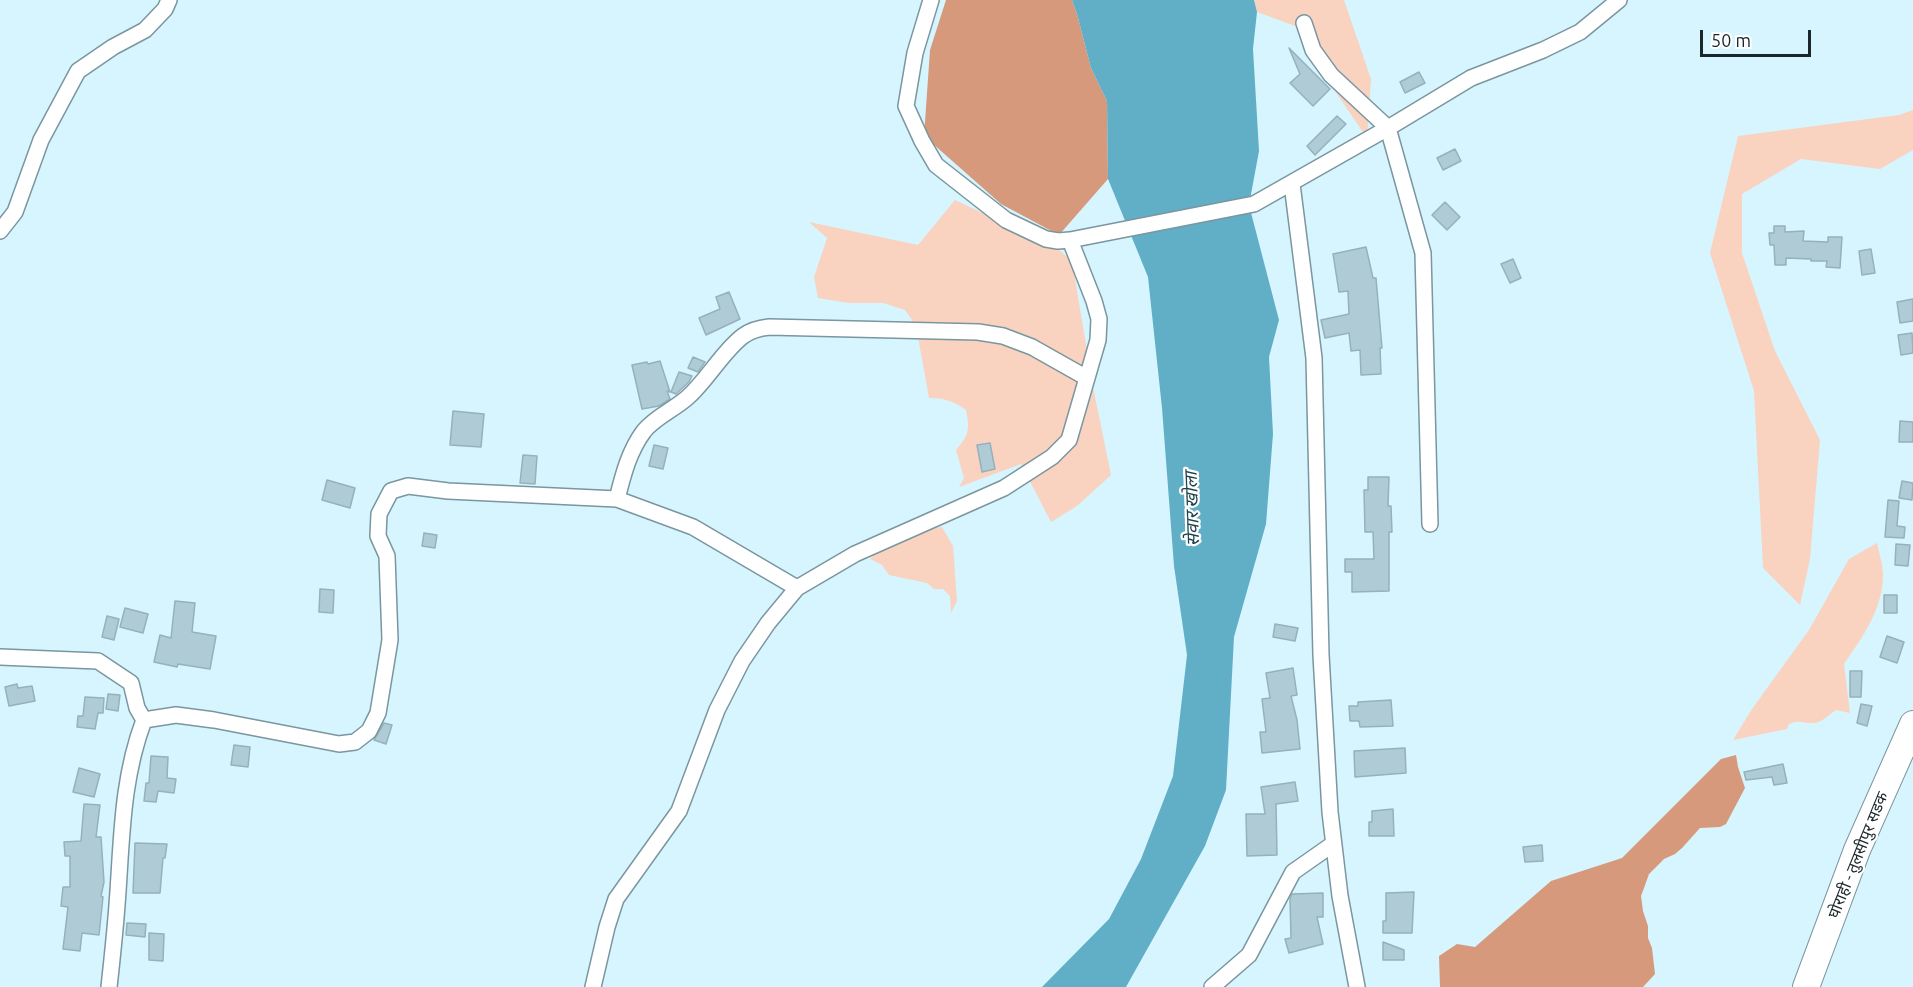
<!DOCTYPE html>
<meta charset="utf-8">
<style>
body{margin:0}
#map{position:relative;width:1913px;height:987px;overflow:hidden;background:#d7f5ff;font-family:Ubuntu,sans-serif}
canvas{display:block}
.scale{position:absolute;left:1700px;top:30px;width:111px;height:27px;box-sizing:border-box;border:3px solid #1b262a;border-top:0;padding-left:8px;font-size:18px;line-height:21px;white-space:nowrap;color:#1b262a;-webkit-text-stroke:4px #fff;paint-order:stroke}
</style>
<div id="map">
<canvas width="1913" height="987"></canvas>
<div class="scale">50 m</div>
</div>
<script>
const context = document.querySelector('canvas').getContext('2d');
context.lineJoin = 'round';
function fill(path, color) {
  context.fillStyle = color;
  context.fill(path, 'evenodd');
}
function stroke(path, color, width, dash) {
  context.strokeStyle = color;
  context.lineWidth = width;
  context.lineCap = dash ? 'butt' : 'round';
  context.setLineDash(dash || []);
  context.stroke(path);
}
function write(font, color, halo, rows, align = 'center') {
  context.font = font + ' Ubuntu,"Noto Sans Devanagari",sans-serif';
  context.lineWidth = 4.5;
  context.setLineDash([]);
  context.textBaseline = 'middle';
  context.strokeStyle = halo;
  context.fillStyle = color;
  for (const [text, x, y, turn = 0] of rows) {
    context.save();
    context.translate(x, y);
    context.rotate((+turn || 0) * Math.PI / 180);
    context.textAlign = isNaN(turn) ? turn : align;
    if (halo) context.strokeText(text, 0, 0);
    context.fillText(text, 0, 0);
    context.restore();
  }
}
fill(new Path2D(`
 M1254,0H1344L1371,79L1367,138L1335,91L1298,27L1257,12Z
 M1913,110V150L1880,169L1801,159L1742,194V253L1775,351L1820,440L1810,559L1800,605L1763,568L1754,391L1710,253L1738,136L1899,115Z
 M955,200L1057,248L1072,261L1093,387L1111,475L1077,506L1051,522L1021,464L959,487L964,478L956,450C969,435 970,429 966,410C954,401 944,398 929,398L916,326L905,310L883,303H849L818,298L814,277L827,238L809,222L918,245Z
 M942,527L953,546L957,601L951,613L950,596L943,589H934L927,583L889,575L882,565L870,559L889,540L925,529Z
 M1877,543C1879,553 1883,565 1883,575C1883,609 1862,638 1844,664L1850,713L1836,710C1829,714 1822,723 1814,723C1804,724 1799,719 1789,724L1787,729L1733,740L1752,709L1809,630L1849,559Z`), '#f9d2c0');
fill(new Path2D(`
 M946,0H1072L1077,14L1091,68L1107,101L1108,179L1059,235L1001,204L924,136L930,50Z
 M1736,755L1738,767L1745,788L1726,824L1720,827L1700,828L1682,848L1675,854L1664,859L1649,874L1644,888L1641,896L1643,911L1648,926V938L1652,948L1655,974L1643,987H1440L1439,956L1457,944L1475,947L1551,881L1622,858L1721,759Z`), '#d6997c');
fill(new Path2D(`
 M1072,0H1254L1257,12L1253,49L1259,151L1249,205L1279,320L1269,357L1273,434L1266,524L1234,637L1226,790L1205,846L1126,987H1042L1109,919L1141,859L1173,776L1187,655L1174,566L1162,408L1148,277L1108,179L1107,101L1091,68L1077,14Z`), '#61afc7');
const building = new Path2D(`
 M1289,48L1330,89L1313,106L1290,83L1300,74Z
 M1419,72L1425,83L1405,93L1400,82Z
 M1337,116L1346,124L1315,155L1307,146Z
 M1455,149L1461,161L1443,170L1437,158Z
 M1445,202L1460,217L1447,230L1432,215Z
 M1774,226H1785V232L1804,231L1803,241L1828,242V237H1842L1840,268L1826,267L1827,261H1811V259L1786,258V265H1775L1774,245H1770L1769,233H1774Z
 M1366,247L1373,278H1376L1382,348H1380L1381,374L1361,375L1360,350L1351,351L1349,333L1325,338L1321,320L1349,314L1348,291L1339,292L1333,254Z
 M1871,249L1875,273L1862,275L1859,251Z
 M1513,259L1521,278L1510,283L1501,264Z
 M729,292L740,319L706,335L699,318L720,309L716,297Z
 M1913,299V321L1900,323L1897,302Z
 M1912,333L1913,353L1901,355L1898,335Z
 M693,357L705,362L698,372L688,368Z
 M660,361L670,392L667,391L670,399L659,406L642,409L632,365L647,362L648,364Z
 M679,372L692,376L689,382L676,394L671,392Z
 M453,411L484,414L481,447L450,445Z
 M1900,421L1913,422V442H1899Z
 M990,443L995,469L982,472L977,445Z
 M654,445L668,448L663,469L649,466Z
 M523,455L537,456L535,484L520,483Z
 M1368,477H1389L1388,506H1391L1392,532H1389V591L1352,592V572H1345V559H1374L1373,532H1365L1364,490H1368Z
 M327,480L355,488L350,508L322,500Z
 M1902,481L1913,483L1912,500L1899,498Z
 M1888,500L1899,501L1897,526L1905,527L1904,538L1885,537Z
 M424,533L437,535L435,548L422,546Z
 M1896,544L1910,545L1908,566L1895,565Z
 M320,589L334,590L333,613L319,612Z
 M1884,595H1897V613H1884Z
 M175,601L195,603L192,632L216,636L210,669L178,664L177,667L154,662L160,635L171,638Z
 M125,608L148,614L143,633L120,627Z
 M107,616L119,619L114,640L102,637Z
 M1275,624L1298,628L1295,641L1273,637Z
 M1887,636L1904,642L1897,663L1880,657Z
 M1293,668L1297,695L1291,696L1297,720L1300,749L1262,753L1260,732H1266L1262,699L1270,698L1266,673Z
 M1850,671H1862L1861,697H1850Z
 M17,684L18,688L32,686L35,701L9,706L5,687Z
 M108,694L120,695L118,711L106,709Z
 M85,697L104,698L103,713H98L95,729L77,727L78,716H83Z
 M1391,700L1393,726L1360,727L1359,721H1350L1349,706H1358V702Z
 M1861,704L1872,706L1867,726L1857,723Z
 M384,723L392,725L386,744L374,740Z
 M234,745L250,747L248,767L231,765Z
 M1405,748L1406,773L1355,777L1354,751Z
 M151,756L168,757L167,778L176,779L174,793L158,791L156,802L144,801L146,783H149Z
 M1783,764L1787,783L1774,785L1772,777L1746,780L1744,772Z
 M79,768L100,774L94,797L73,792Z
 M1295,782L1298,801L1276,804L1277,855L1247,856L1246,814H1265L1261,787Z
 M84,804L100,805L96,837H101L104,882L101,896L103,897L99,935L82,933L80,951L63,949L68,907L61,906L63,887H70V856H65L64,842L81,841Z
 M1393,809L1394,836H1369V822H1372V811Z
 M135,843L167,844L165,858H163L160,893H133Z
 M1542,845L1543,861L1525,862L1523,847Z
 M1414,892L1412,933H1383V921H1386V893Z
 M1323,893V917H1317L1323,944L1289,953L1285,939L1291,938L1290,899L1292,894Z
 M127,923L146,924L145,937L126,935Z
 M149,933L164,934L163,961L149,960Z
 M1383,942L1404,950V960H1383Z`);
fill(building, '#afccd6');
stroke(building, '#95b1bb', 1.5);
const minor = new Path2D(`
 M931,0L915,53L906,106L922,141L936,165L1006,220L1046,239L1058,241L1070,240
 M1304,23L1313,50L1331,75L1388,128L1423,253L1430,524
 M1292,184L1314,358L1321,655L1330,812L1340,896L1357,987
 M0,231L15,212L41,140L78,71L113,47L145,30L165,9L169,0
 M617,499C623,475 629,451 644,431C655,417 675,409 688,397C708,379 723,351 743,336C751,330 760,328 769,327L978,332L1003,336L1032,347L1087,378
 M0,657L98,661L131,683L137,708L144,720C121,781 122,841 117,905C115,932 112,960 109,987
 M144,720L176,715L214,720L339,744L355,742L369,731L378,713L390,640L387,556L378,536L379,514L391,491L408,486L448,491L617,499L693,527L797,588
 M593,987L607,927L616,899L679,811L717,710L742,661L768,623L797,588L855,554L1004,488L1052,457L1069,440L1098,340L1099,319L1094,301L1070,240L1254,204L1388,128L1471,78L1543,50L1580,32L1619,0
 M1212,987L1249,955L1293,872L1333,844`);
const primary = new Path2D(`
 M1806,987L1857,850L1913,724`);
stroke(minor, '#7a969f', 18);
stroke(primary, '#7a969f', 28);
stroke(minor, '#fff', 15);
stroke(primary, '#fff', 26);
write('16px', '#1b262a', '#fff', [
 ["घोराही - तुलसीपुर सडक",1858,855,-68]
]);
write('italic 18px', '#1e424d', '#fff', [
 ["सेवार खोला",1192,509,-92]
]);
</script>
